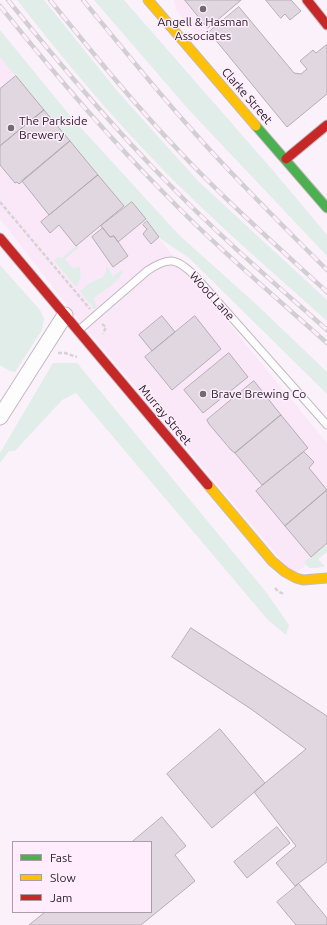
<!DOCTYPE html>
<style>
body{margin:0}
#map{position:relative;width:327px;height:925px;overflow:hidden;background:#fbf1fa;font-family:Ubuntu,sans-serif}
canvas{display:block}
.legend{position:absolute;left:12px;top:841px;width:140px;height:72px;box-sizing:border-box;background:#ffedfd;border:1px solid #aa9ca8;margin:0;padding:5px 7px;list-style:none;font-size:12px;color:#2a2329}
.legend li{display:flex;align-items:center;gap:8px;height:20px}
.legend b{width:20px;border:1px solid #aa9ca8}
</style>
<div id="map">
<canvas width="327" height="925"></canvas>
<ul class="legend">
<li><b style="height:5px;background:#4caf50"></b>Fast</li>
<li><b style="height:5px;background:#ffc107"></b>Slow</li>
<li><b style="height:5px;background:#c62828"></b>Jam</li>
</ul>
</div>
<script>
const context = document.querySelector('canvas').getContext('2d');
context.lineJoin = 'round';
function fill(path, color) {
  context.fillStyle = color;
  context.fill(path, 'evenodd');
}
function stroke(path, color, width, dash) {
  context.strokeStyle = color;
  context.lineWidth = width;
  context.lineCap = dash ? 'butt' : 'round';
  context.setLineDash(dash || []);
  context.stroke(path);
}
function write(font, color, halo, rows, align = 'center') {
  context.font = font + ' Ubuntu,sans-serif';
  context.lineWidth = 3;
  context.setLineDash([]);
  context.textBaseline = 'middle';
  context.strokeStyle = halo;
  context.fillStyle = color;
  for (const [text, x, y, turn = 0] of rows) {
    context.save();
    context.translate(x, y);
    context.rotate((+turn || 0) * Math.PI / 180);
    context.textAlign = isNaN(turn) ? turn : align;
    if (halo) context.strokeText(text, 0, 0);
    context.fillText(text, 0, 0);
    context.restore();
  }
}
fill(new Path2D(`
 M174,0H243L198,37L176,10Z
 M0,45L327,443V547L294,575L77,318L0,219Z`), '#fae8f8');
fill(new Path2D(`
 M17,0H44L118,92L198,181L327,300V321C285,283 242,246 201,207C134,144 74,73 17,0Z
 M94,0H124L276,174L327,235V256L189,110Z
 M0,30L72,118L179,235L257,305L327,372V394L189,258L161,239L132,202L124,206L0,57Z
 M77,245L79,247L65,259L73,269L79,266C82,274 81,280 76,287L54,260L58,257L62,258Z
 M0,265L40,310L44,319L42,330L15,372L10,371L0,365Z
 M106,265L111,273L112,277L123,269C121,282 104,290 93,298L97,307L94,309L80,291L90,283L103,277L106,272Z
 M53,363H77L266,592L289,625L286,635L268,620L76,393L62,400L15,451H9L0,463V453Z
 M327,544V552L318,559L325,566L317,568H309L304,562Z`), '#e0ede8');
const building = new Path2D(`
 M185,0H241L208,28Z
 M266,0H291L301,11L290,20L285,14L281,18Z
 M239,7L294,73L301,74L307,69L300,61L313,50L316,53L326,45H327V94L287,127L209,32Z
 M16,76L44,110L0,146V89Z
 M44,110L70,141L19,184L17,182L15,183L0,165V146Z
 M70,141L98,175L49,215L22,181Z
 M98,175L124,206L76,246L59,225L50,233L41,222Z
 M132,202L146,219L118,242L114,236L110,237L101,226Z
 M147,221L159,237L151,244L143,234L147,229L143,225Z
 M103,228L110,237L114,236L128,256L113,267L92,237Z
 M162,316L175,332L152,351L139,335Z
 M195,316L221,349L172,390L145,357Z
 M229,353L248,377L203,413L184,390Z
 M254,381L281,415L235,453L231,450L209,424L207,420Z
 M281,415L308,448L262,485L235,453Z
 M304,452L314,462L309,468L327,490L285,526L256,491Z
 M327,490V543L311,557L285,526Z
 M191,628L327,716V862L295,886L276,863L296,846L254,792L306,749L251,709L172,657Z
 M220,729L265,783L212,828L167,774Z
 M162,817L186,846L175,855L195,881L141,925H29L45,912H151V842H132Z
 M277,827L290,843L247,878L234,862Z
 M299,884L327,918V925H296L277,902Z`);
fill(building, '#e1d7e0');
stroke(building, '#b5adb4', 1);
const lane = new Path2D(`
 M79,330L147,271C169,256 177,258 195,276L327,425`);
const street = new Path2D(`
 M0,417L65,315`);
const fast = new Path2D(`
 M256,126L327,208`);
const slow = new Path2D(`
 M148,0L256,126
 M208,485L272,561L285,572L296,578L303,580L327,578`);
const jam = new Path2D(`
 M307,0L327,25
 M286,159L327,125
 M0,238L208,485`);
stroke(lane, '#c1b9c0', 9);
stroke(street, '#c1b9c0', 17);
stroke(fast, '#c1b9c0', 11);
stroke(slow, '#c1b9c0', 11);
stroke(jam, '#c1b9c0', 11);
stroke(new Path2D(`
 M0,202L90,309
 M102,324L106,327L103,334
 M58,353H65L77,357
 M275,588L279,592L284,594`), '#d6d3d5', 2.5, [4, 2]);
stroke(lane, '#fefdfe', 7);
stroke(street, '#fefdfe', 15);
stroke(fast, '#4caf50', 9);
stroke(slow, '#ffc107', 9);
stroke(jam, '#c62828', 9);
const rail = new Path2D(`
 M8,0C58,62 109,123 165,180C216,233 272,281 327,330
 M50,0C92,52 134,104 180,152C226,201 277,246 327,292
 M83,0C119,44 154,88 192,130C235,179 281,224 327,270
 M0,6C52,71 105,134 164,193C215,246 272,294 327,343`);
stroke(rail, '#d1cfd1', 4.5);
stroke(rail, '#ffedfd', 3, [9]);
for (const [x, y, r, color] of [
 [203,9,4,"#736b72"],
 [11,128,4,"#736b72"],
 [203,394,4,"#736b72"]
]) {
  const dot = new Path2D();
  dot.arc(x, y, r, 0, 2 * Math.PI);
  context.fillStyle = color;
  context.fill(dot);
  stroke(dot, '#ffedfd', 1.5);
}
write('12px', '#2a2329', '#ffedfd', [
 ["Angell & Hasman",203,22,"center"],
 ["Associates",203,36,"center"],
 ["The Parkside",19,121],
 ["Brewery",19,135],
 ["Brave Brewing Co",211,394]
], 'left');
write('12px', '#2a2329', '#ffedfd', [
 ["Clarke Street",247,96,49],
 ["Wood Lane",212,296,48],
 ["Murray Street",165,415,50]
]);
</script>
